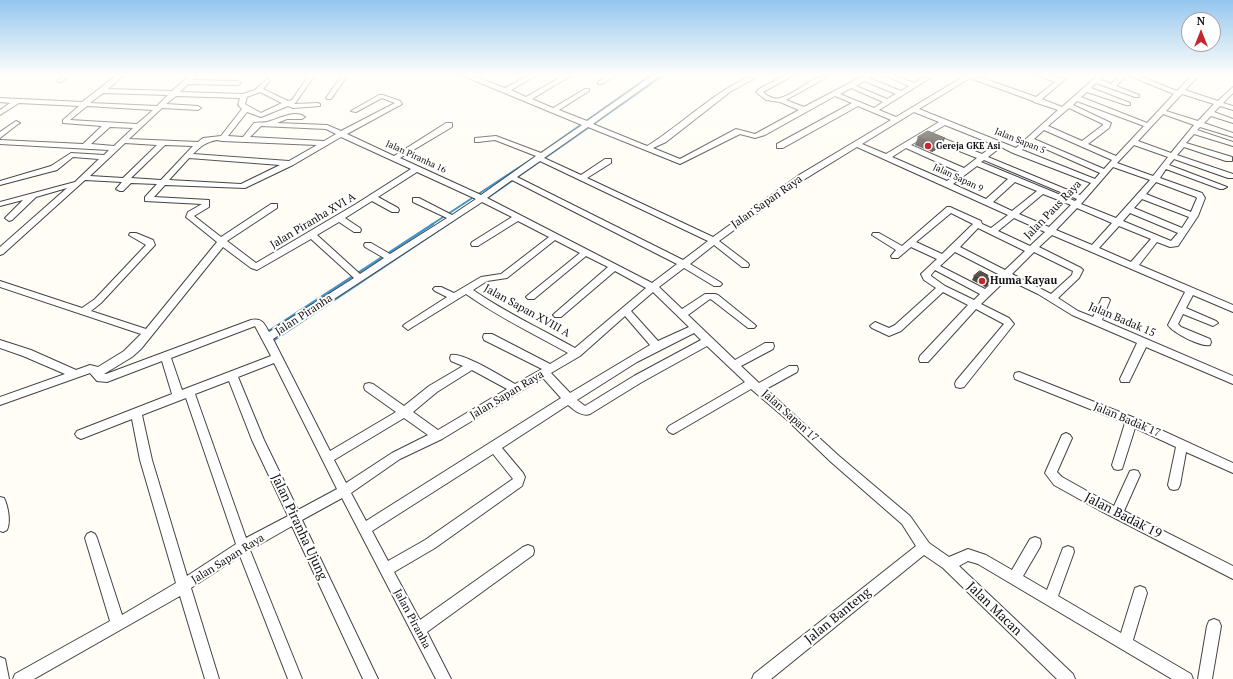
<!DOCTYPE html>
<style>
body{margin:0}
#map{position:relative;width:1233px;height:679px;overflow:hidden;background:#fffdf5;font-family:"PT Serif",serif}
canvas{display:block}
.north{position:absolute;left:1181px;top:12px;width:40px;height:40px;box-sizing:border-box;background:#fff;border:1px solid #a0a0a0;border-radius:50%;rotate:0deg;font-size:11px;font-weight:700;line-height:16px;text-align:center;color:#111}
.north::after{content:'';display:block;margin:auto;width:14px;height:18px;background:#c4262e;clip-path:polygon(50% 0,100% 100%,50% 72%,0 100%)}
</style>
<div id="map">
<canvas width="1233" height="679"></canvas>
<div class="north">N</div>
</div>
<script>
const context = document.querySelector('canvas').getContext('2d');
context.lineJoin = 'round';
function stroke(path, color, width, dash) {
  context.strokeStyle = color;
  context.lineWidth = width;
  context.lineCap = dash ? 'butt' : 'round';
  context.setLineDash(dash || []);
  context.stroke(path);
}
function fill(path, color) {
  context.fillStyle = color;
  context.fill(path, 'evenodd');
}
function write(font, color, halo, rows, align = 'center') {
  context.font = font + ' "PT Serif",serif';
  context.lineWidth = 4;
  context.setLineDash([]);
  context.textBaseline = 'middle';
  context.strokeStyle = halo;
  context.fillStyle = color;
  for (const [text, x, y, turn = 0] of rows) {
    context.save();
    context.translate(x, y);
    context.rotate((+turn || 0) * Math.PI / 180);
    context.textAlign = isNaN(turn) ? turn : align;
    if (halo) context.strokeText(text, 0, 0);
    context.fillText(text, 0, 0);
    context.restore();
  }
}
stroke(new Path2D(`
 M486,199L664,75
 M431,225L538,155L651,75
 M447,225L478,204`), '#3f96cf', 2);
stroke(new Path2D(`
 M269,331L433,224
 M274,340L448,224`), '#3f96cf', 2.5);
const street = new Path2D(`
 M63,75H70L62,82H58V80Z
 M117,75H124L108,89L172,91L190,75H197L192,80L238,81L241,83L238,85L188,84L180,92L243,94L255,90L267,79L270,81L263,89L288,101L292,100L309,75H315L296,102L294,104L318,103L320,104V106L293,108L288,106L261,117L247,112L228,136L243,137L254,123C259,122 264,123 267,122C279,119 295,109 305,117L302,119H287L277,123L327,125L341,131L395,103L382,98L356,112L351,111L379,95H383L400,101L402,104L347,134L394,156L446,123H452V127L400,158L481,195L536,156L495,140L478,142H475V138L496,136L541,153L582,125L461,75H471L505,88L529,75H537L511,90L526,97L564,75H572L532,99L553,108L585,89H589V91L559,110L587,121L653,75H661L593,124L647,146C674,131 733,75 760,75L730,92L666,142L653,148L680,159L736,129L755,134L799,110L780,102L766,100L756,92L759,89L785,75H794L763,92C767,96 774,100 780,98C798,93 812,75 831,75L786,100L804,107L865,75H874L869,78L901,91L909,86L884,75H894L914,83L927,75H935L879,110L896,117L966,75H974L1036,97L1055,82L1036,75H1047L1059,79L1063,75H1070L1042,99L1062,107L1098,75H1105L1100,80L1111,84L1120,75H1127L1116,86L1139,95V97H1135L1096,83L1091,88L1130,103V105H1126L1087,92L1081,97L1147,123L1174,94L1127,75H1137L1177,91L1192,75H1199L1185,90L1218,101L1233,87V93L1223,103L1233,106V110L1220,106L1214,112L1233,119V123L1211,116L1204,123L1233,133V137L1200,127L1197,130L1233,142V146L1194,134L1186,143L1232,157V161H1226L1184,147L1177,155L1233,174V178H1228L1174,159L1169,165L1227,187L1223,189H1220L1166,169L1160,178L1202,193L1205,198L1198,216L1178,246L1170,247L1157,242L1139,265L1233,305V312L1193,295L1186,308L1216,321L1218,323L1213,326L1183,314L1178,324L1181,327L1210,339L1211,342L1210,345C1201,347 1173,333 1168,325L1185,292L1052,235L1039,247L1081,268L1083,270L1079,278L1058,298L1078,311L1093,317L1102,298H1108L1110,300L1102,320L1233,376V384L1146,347L1129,382H1121L1120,379L1137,343L1072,315L1038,294L1007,279L981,304L1009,318L1014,324L964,387L960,388L956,387L955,384L956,381L1004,324L976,309L928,362H920L919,359L920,356L968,305L943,292L901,331L889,336L872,328L870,326L875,322L889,328L895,325L936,288L924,280L921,274L937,259L911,247L898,258H892L891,256L896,250L872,235L873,233H879L902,246L947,207H950L981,221L982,224L991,228L1008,215L857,147L805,179L719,241L748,263L749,265L748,267H742L714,245L690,264L720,282L722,284L720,286H714L684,268L659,287L682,309L705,294H715L718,295L754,324L756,326L754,328H748L712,300L710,299L688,315L735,360L765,343H773L774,346L773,349L741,366L759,383L789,366H797L798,369L797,372L766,389L839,456L910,516L929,543L949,557L968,549L986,555L1012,570L1030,539L1035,537L1040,539L1041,543L1040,547L1023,576L1047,590L1063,548L1068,546L1073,548L1074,552L1058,596L1121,633L1135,588L1140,586L1145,588L1147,593L1133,640L1191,674L1193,679H1172L978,564L968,561L959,566L1073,674L1075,679H1057L943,568L924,555L771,679H752L754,674L916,546L902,524L831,462L785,418L751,389L677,432L673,434L669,432L667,429L669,426L745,382L707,346L642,382L590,414C582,417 574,410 568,405L502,448L523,473L525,477L522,486L435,548L394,572L420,620L523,547L528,545L533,547L534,551L533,555L427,632L451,679H436L342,498L302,520L378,679H363L292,526L250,550L302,679H288L240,556L191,588L219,679H205L180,596L34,679H13L15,674L110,621L85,538L87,534L91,532L95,534L97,538L122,615L176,583L140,460L132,419L81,439L77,437L75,434L77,431L172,394L162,361L107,382L97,381L90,373L0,405V397L65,374L23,356L0,348V340L31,350L76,370L90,365L98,367L124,351L141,334L0,287V281L82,308L95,299L146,245L129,235L130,233H136L153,240L155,245L101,303L91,311L146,329L217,242L186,217L188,212L202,204L145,201V197L157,184L131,183L123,191H120L116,189L122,182L85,180L3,254L0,255V247L67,188L36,197L12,220L9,221L5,218L23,200L0,206V202L75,182L99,159L73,157L57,170L0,185V181L51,166L71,153L104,155L109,150L0,144V140L83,144L102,126L63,123V120L79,106L19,103L0,115V110L10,103L0,102V98L82,102ZM970,78L1033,101L1034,102L1058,110L1016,148L919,109ZM864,81L896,94L887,99L856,86ZM851,88L883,102L874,108L840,94ZM260,92L282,103L261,113L245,104L247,97ZM103,93L168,95L157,106L90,103ZM1182,94L1214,104L1198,121L1166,111ZM176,96L240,98L238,105L242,109L221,136L203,138L198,142L129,139L162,108L198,110L201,108L198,106L166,104ZM835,96L852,103L777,144V148H783L858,106L891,120L799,175L713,237L587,178L611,163V159H605L581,175L544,158L588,127L680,164L740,134L755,138L765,135ZM1077,101L1144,126L1116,156L1088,144L1109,128L1111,123L1073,105ZM87,106L153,110L137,124L70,120ZM1069,108L1103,124V125L1082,141L1048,126ZM914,112L939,122L886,154L862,144ZM1163,114L1194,125L1171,153L1138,141ZM945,125L995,145L982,154L935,135H929V139L977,158L964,168L911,145ZM261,126L326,129L336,134L324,141L250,137ZM110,127L133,128L114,146L91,144ZM1044,130L1112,160L1104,169L1034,139ZM341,137L411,169L356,204L256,263L227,241L277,208V204H271L221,237L194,216L209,207V200L154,197L165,185L245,188L293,165ZM217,140L222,141L317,145L289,161L193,154C201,146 206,142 217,140ZM1030,142L1100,173L1095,179L1022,150ZM125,143L157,145L123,178L90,176ZM165,145L193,146L161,180L131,178ZM1134,145L1168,157L1153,176L1117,163ZM1001,147L1013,153L1091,183L1080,195L988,157ZM906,148L959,172L947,181L892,157ZM189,158L280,165L241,184L169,180ZM984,160L1077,199L1075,201L981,162ZM540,161L708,241L683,260L517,177ZM977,166L1008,179L986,199L953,184ZM1113,167L1150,180L1116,218L1081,204ZM417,172L476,199L452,215L419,198H413V202L447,218L390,254L371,243H365L364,245L365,247L384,258L360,274L317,235L339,222L354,232H360L361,230L360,228L345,218L372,201L392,212H398L399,210L398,208L378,197ZM512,180L677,264L652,283L487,198ZM1015,182L1037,191L1012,211L993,202ZM1156,182L1196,197L1197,198L1191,212L1146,194ZM1043,194L1071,205L1049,227L1019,214ZM1142,199L1189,217L1182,228L1134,208ZM482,202L512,217L472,242L471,244L472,246H478L518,221L549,237L501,274L481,277L454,293L441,287H435L433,289L435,291L447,297L405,324L403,326L408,330L411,328L466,294C498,317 534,334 568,353L550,364L492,334H484L483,337L484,340L542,369L515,384C504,378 463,352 451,355L450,358L451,361L463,366L429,386L404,406L373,384L369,383L365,384L364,387L365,390L396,412L330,451L273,339ZM1077,208L1112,223L1092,245L1056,230ZM951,213L973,224L942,254L916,242ZM1130,213L1178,233L1171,241L1123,221ZM1014,218L1045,232L1030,246L998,231ZM1119,226L1151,239L1131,262L1099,248ZM978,228L1025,251L1005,270L960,247ZM311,239L354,278L269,332C264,323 262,318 251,320L106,374H104L132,357L141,349L223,247L251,268L257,270ZM555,240L580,253L528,295L526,297L528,299H534L586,256L608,267L555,313L553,315L555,317H561L615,271L646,288L575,348C541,329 505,312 473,290L487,281L507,278ZM955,252L1000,275L985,289L940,266ZM1034,252L1073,271L1072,275L1051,294L1012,274ZM935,270L980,294L974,300L945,286L931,276V275ZM653,292L689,327L658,341L631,311ZM625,316L650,345L570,393L551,373L580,356ZM255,326L271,356L182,390L171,358ZM694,333L701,340L634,376L585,406L577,400L637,362ZM274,363L337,489L298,510L264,440L238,377ZM472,370L507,389L438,430L413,412L437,392ZM543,378L561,398L366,521L351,493L400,459L442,439ZM229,381L252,440L288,516L246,538L195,394ZM186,398L236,544L187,576L152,460L142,415ZM404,418L428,435L392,453L346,483L334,460ZM493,454L513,479L425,540L388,561L372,531Z
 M342,75H348L331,99H327L326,98Z
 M608,75H616L602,84H598V82Z
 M16,121L20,123L18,124L0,138V132Z
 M1019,372L1135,418L1233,463V473L1186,452L1180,485L1178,489L1174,490L1170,489L1168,485L1176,447L1135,428L1122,469L1118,470L1114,469L1112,465L1125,423L1015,379L1014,376L1015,373Z
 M1066,433L1070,435L1072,438L1057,472L1062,477L1114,506L1130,471L1134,470L1138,471L1140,475L1124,511L1233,566V579L1099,510L1054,485L1045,473L1062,435Z
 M0,497L4,498C8,506 11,522 7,530L3,532L0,531Z
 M1214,619L1219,621L1221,626L1212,679H1198L1207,626L1209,621Z
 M0,657L5,659L9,679H0Z`);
stroke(street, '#444', 2);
fill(street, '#fff');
fill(new Path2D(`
 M918,137L942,146L932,152L915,145Z
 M974,276L991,282L985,287L972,280Z`), '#4d4742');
fill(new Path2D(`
 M945,138L942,146L932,152L935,144Z
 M993,278L991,282L985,287L987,283Z`), '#3f3936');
const building = new Path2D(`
 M928,131L945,138L935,144L918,137Z
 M980,271L993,278L987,283L974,276Z`);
fill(building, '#5a524d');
stroke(building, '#3f3936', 1);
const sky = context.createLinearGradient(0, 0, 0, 170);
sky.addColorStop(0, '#95c6ee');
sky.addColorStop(0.44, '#fffefa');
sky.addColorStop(1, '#fffefa00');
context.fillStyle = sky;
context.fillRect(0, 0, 1233, 170);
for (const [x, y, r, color] of [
 [928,146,4,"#c4262e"],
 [982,281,4,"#c4262e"]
]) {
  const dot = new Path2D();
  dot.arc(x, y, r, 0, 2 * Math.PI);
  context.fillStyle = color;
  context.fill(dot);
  stroke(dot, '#fff', 1.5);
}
write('9px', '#111', '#fff', [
 ["Jalan Sapan 5",1020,141,22],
 ["Jalan Piranha 16",416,157,25],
 ["Jalan Sapan 9",958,178,25]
]);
write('bold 9px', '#111', '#fff', [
 ["Gereja GKE Asi",936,146]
], 'left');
write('11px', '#111', '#fff', [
 ["Jalan Sapan Raya",767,202,-35],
 ["Jalan Paus Raya",1053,210,-46],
 ["Jalan Piranha XVI A",313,221,-31],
 ["Jalan Sapan XVIII A",527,311,29],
 ["Jalan Piranha",304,315,-33],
 ["Jalan Badak 15",1122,320,23],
 ["Jalan Sapan Raya",507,395,-31],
 ["Jalan Sapan 17",790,416,42],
 ["Jalan Badak 17",1127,420,23],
 ["Jalan Sapan Raya",228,559,-32],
 ["Jalan Piranha",412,619,62]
]);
write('bold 11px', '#111', '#fff', [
 ["Huma Kayau",990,281]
], 'left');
write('13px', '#111', '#fff', [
 ["Jalan Badak 19",1123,516,27],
 ["Jalan Piranha Ujung",299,527,65],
 ["Jalan Macan",994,609,44],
 ["Jalan Banteng",838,616,-39]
]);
</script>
